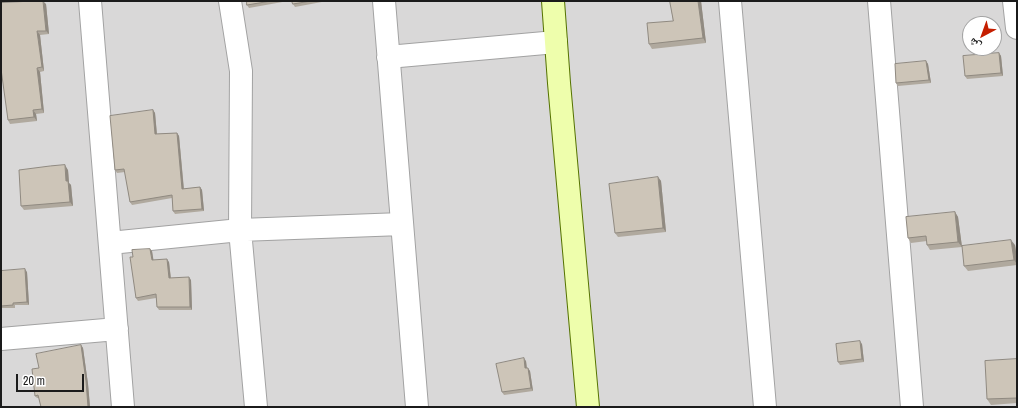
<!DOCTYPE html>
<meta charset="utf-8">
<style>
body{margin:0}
#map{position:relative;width:1018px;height:408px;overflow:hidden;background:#eeebdf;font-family:"Archivo Narrow","Noto Naskh Arabic",sans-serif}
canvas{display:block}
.frame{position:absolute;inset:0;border:2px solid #1b1b1b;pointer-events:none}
.north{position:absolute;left:962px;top:16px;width:40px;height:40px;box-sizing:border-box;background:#fff;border:1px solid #a4a4a4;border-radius:50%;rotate:221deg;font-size:11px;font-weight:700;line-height:16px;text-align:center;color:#1b1b1b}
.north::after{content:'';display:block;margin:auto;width:14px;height:18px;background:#c51e00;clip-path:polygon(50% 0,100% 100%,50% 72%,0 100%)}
.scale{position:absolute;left:16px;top:374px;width:68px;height:18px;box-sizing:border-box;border:2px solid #1b1b1b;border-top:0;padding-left:5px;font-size:12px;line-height:14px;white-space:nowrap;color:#1b1b1b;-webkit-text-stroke:3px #fff;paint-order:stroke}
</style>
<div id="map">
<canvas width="1018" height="408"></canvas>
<div class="frame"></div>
<div class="north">ش</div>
<div class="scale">20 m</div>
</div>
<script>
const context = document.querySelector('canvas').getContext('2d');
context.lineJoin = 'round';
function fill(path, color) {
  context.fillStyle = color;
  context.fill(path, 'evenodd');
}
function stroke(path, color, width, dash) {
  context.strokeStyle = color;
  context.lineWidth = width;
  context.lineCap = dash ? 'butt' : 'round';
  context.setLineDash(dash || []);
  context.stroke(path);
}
fill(new Path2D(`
 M1,1H1017V407H1ZM970,24H994V48H970Z`), '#d9d8d8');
const street = new Path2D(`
 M90,1L123,407
 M230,1L241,71L240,230L256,407
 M384,1L417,407
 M730,1L765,407
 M879,1L912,407
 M1014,1L1017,28
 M388,57L556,42
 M110,243L240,230L402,224
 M1,339L117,329`);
const secondary = new Path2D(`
 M553,1L559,83L588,407`);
stroke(street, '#a2a2a2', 24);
stroke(secondary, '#557300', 24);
stroke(street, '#fff', 22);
stroke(secondary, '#eefeac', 22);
fill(new Path2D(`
 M247,1H288L249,8L247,5Z
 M292,1H327L295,7L293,4Z
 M670,1H701L706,43L652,49L649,44L673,21Z
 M1,3L46,4L49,34L40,35L44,71L40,72L44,113L36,114L37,121L10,124L8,120Z
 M999,53L1001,56L1003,76L967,79L965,76Z
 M926,61L928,64L931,83L898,86L896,83Z
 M153,110L155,113L157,134L177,133L179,136L184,189L200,187L202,190L204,211L175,214L173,211L172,198L132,205L130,202L125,172L117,173L115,170Z
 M68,170L69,183L71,185L73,206L24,210L21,206Z
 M658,177L661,181L666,232L618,237L615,233Z
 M955,212L958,217L962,247L930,250L927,245V241L911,243L908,238Z
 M1015,245L1017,258V265L968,271L964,266Z
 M150,249L152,251L153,260L169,262L171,278L191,280L192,310H159L157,307L156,298L138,301L136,298L133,257Z
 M1,271L27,272L29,305H15V308H1Z
 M862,344L864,362L840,365L838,362Z
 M81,345L83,348L88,384L90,407H41L39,398H37L35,396L39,368Z
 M1017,359V403L991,405L987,399Z
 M526,361L527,368L530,371L533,391L504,395L502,392Z`), '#b0a99e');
fill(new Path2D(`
 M43,1L46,4L49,34L46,31Z
 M698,1H701L706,43L703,38Z
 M37,31L40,35L44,71L42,67Z
 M999,53L1001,56L1003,76L1001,73Z
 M926,61L928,64L931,83L929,80Z
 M37,68L40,72L44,113L42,109Z
 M33,110L36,114L37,121L34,117Z
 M153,110L155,113L157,136L155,134Z
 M177,133L179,136L184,192L182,189Z
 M65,165L68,170L69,183L71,185L73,206L70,202L66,181Z
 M658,177L661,181L666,232L663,228Z
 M200,187L202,190L204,211L202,209Z
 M955,212L958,217L962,247L958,242Z
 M1011,240L1015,245L1017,258V264L1014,260Z
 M150,249L152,251L154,263L152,260Z
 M167,259L169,262L171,281L169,278Z
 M25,269L27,272L29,305L27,302Z
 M189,277L191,280L192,310L190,307Z
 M860,341L862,344L864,362L862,359Z
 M81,345L83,348L88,384L90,407H88Z
 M524,358L526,361L527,371L525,368Z
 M528,368L530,371L533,391L531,388Z`), '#908a81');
const building = new Path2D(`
 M33,1H43L46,31H37L42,67L37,68L42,109L33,110L34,117L8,120L1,69V3Z
 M247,1H271L247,5Z
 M292,1H311L293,4Z
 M670,1H698L703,38L649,44L647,23L673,21Z
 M999,53L1001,73L965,76L963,56Z
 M926,61L929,80L896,83L895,64Z
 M153,110L155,134L177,133L182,189L200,187L202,209L173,211L172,195L130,202L124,169L115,170L110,116Z
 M65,165L66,181H68L70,202L21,206L19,170L50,166Z
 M658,177L663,228L615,233L609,184Z
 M955,212L958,242L927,245L926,236L908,238L906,217Z
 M1011,240L1014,260L964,266L962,246Z
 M150,249L152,260L167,259L169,278L189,277L190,307H157L156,294L136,298L130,257H133L132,250Z
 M25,269L27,302L13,303V305L1,306V271Z
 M860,341L862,359L838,362L836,344Z
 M81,345L86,381L88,407H41L38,395L35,396L32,369L39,368L36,354Z
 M524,358L525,368H528L531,388L502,392L496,364Z
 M1017,359V398L987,399L985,361Z`);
fill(building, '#cdc5b8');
stroke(building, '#908a81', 1);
</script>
